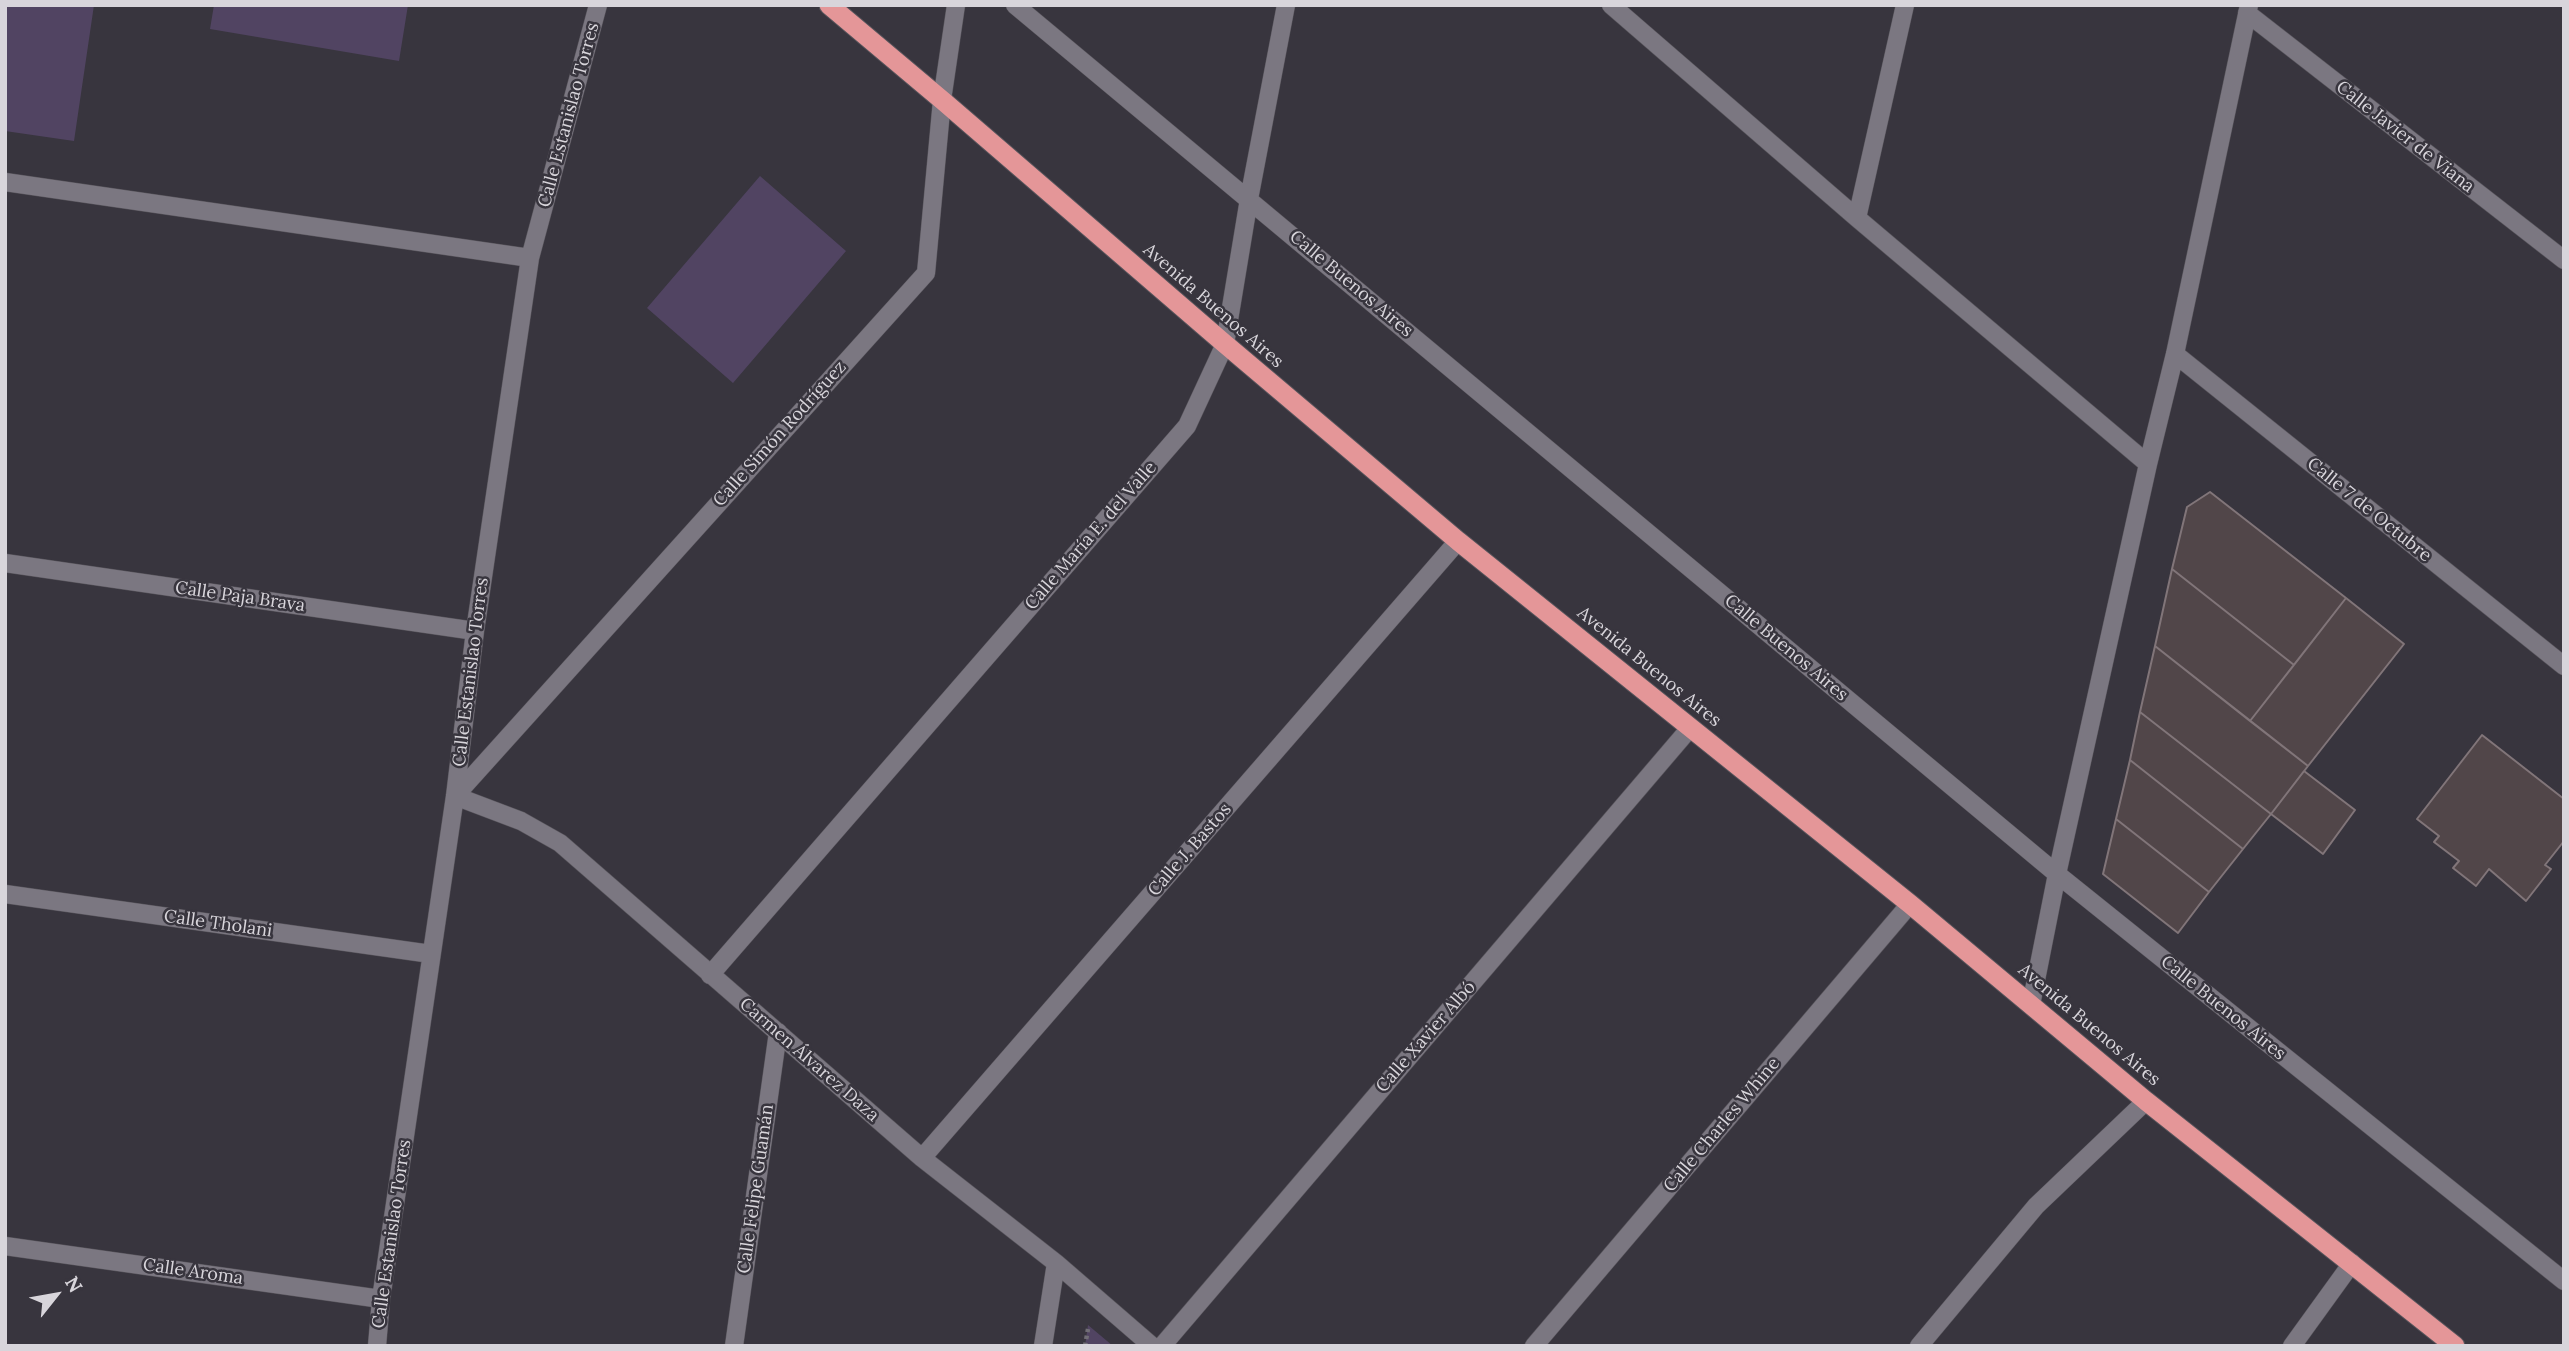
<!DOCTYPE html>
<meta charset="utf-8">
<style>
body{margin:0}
#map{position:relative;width:2569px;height:1351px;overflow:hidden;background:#38353e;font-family:Lora,serif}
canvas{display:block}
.frame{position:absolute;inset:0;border:7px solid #d8d5db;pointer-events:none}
.north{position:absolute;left:21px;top:1260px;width:70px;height:70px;-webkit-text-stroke:5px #38353e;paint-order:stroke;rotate:59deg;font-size:19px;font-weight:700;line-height:28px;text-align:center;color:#d8d5db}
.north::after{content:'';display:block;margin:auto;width:24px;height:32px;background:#d8d5db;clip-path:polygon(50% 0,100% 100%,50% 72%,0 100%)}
</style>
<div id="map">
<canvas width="2569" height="1351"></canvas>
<div class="frame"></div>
<div class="north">N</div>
</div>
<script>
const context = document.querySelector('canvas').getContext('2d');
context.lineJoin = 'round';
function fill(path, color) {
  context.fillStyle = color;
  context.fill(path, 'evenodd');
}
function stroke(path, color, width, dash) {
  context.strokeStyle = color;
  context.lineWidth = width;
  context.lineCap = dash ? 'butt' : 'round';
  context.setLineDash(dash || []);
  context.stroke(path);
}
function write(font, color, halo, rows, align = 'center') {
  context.font = font + ' Lora,serif';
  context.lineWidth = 5;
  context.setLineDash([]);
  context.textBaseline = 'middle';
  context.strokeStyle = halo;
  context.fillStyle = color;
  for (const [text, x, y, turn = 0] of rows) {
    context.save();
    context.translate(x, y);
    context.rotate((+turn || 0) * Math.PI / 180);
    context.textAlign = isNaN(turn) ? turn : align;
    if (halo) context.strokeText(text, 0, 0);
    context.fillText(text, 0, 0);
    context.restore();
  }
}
fill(new Path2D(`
 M5,5H94L74,141L5,131Z
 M214,5H408L399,61L210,29Z
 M760,176L846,251L733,383L647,308Z
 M1088,1325L1113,1346H1085Z`), '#514462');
const building = new Path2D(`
 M2210,492L2346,598L2294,665L2172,569L2187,507Z
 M2172,569L2294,665L2250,721L2155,646Z
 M2346,598L2404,644L2308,766L2250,721Z
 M2155,646L2308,766L2271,814L2140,712Z
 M2140,712L2271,814L2243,849L2130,760Z
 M2482,735L2564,799V841L2545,865L2551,869L2526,901L2489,869L2476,886L2453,868L2459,861L2434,842L2439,836L2417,819Z
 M2130,760L2243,849L2209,892L2116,819Z
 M2304,771L2355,810L2323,854L2271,814Z
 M2116,819L2209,892L2178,933L2103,874Z`);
fill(building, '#514649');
stroke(building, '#817579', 2);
const minor = new Path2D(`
 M956,5L942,100L926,273L455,796L521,821L560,843L922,1158L1056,1263L1152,1346
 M1015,5L2057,874L2564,1281
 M1611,5L1857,218L2148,464
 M2247,13L2564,260
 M5,182L530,258
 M1857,218L1905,5
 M2175,354L2564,666
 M5,563L475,631
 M5,894L431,954
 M710,975L1187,426L1225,344L1249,199L1286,5
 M2031,1005L2057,874L2148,464L2175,354L2249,5
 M922,1158L1458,541
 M5,1246L381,1299
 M377,1346L381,1299L455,796L475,631L530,258L598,5
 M734,1346L778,1032
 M1043,1346L1056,1263
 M1162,1346L1690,728
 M1534,1346L1910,904
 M1919,1346L2036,1206L2146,1101
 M2292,1346L2352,1263`);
const trunk = new Path2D(`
 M829,5L942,100L1225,344L1458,541L1910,904L2146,1101L2455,1346`);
stroke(minor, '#57545b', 19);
stroke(trunk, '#57545b', 21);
stroke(new Path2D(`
 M1085,1346L1088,1329`), '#716e76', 4.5, [3.5, 3.5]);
stroke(minor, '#7b7781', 18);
stroke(trunk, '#e49698', 19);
write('18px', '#d8d5db', '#38353e', [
 ["Calle Estanislao Torres",569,115,-75],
 ["Calle Javier de Viana",2405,137,38],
 ["Calle Buenos Aires",1351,284,40],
 ["Avenida Buenos Aires",1213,306,41],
 ["Calle Simón Rodríguez",780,434,-48],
 ["Calle 7 de Octubre",2369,510,39],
 ["Calle María E. del Valle",1091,536,-49],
 ["Calle Paja Brava",240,597,8],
 ["Calle Buenos Aires",1786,648,40],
 ["Avenida Buenos Aires",1649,667,39],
 ["Calle Estanislao Torres",471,672,-83],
 ["Calle J. Bastos",1190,850,-49],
 ["Calle Tholani",218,924,8],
 ["Calle Buenos Aires",2223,1008,39],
 ["Avenida Buenos Aires",2089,1025,40],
 ["Calle Xavier Albó",1426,1037,-49],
 ["Carmen Álvarez Daza",809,1060,41],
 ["Calle Charles Whine",1722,1125,-50],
 ["Calle Felipe Guamán",756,1189,-82],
 ["Calle Estanislao Torres",392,1234,-82],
 ["Calle Aroma",193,1272,8]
]);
</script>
